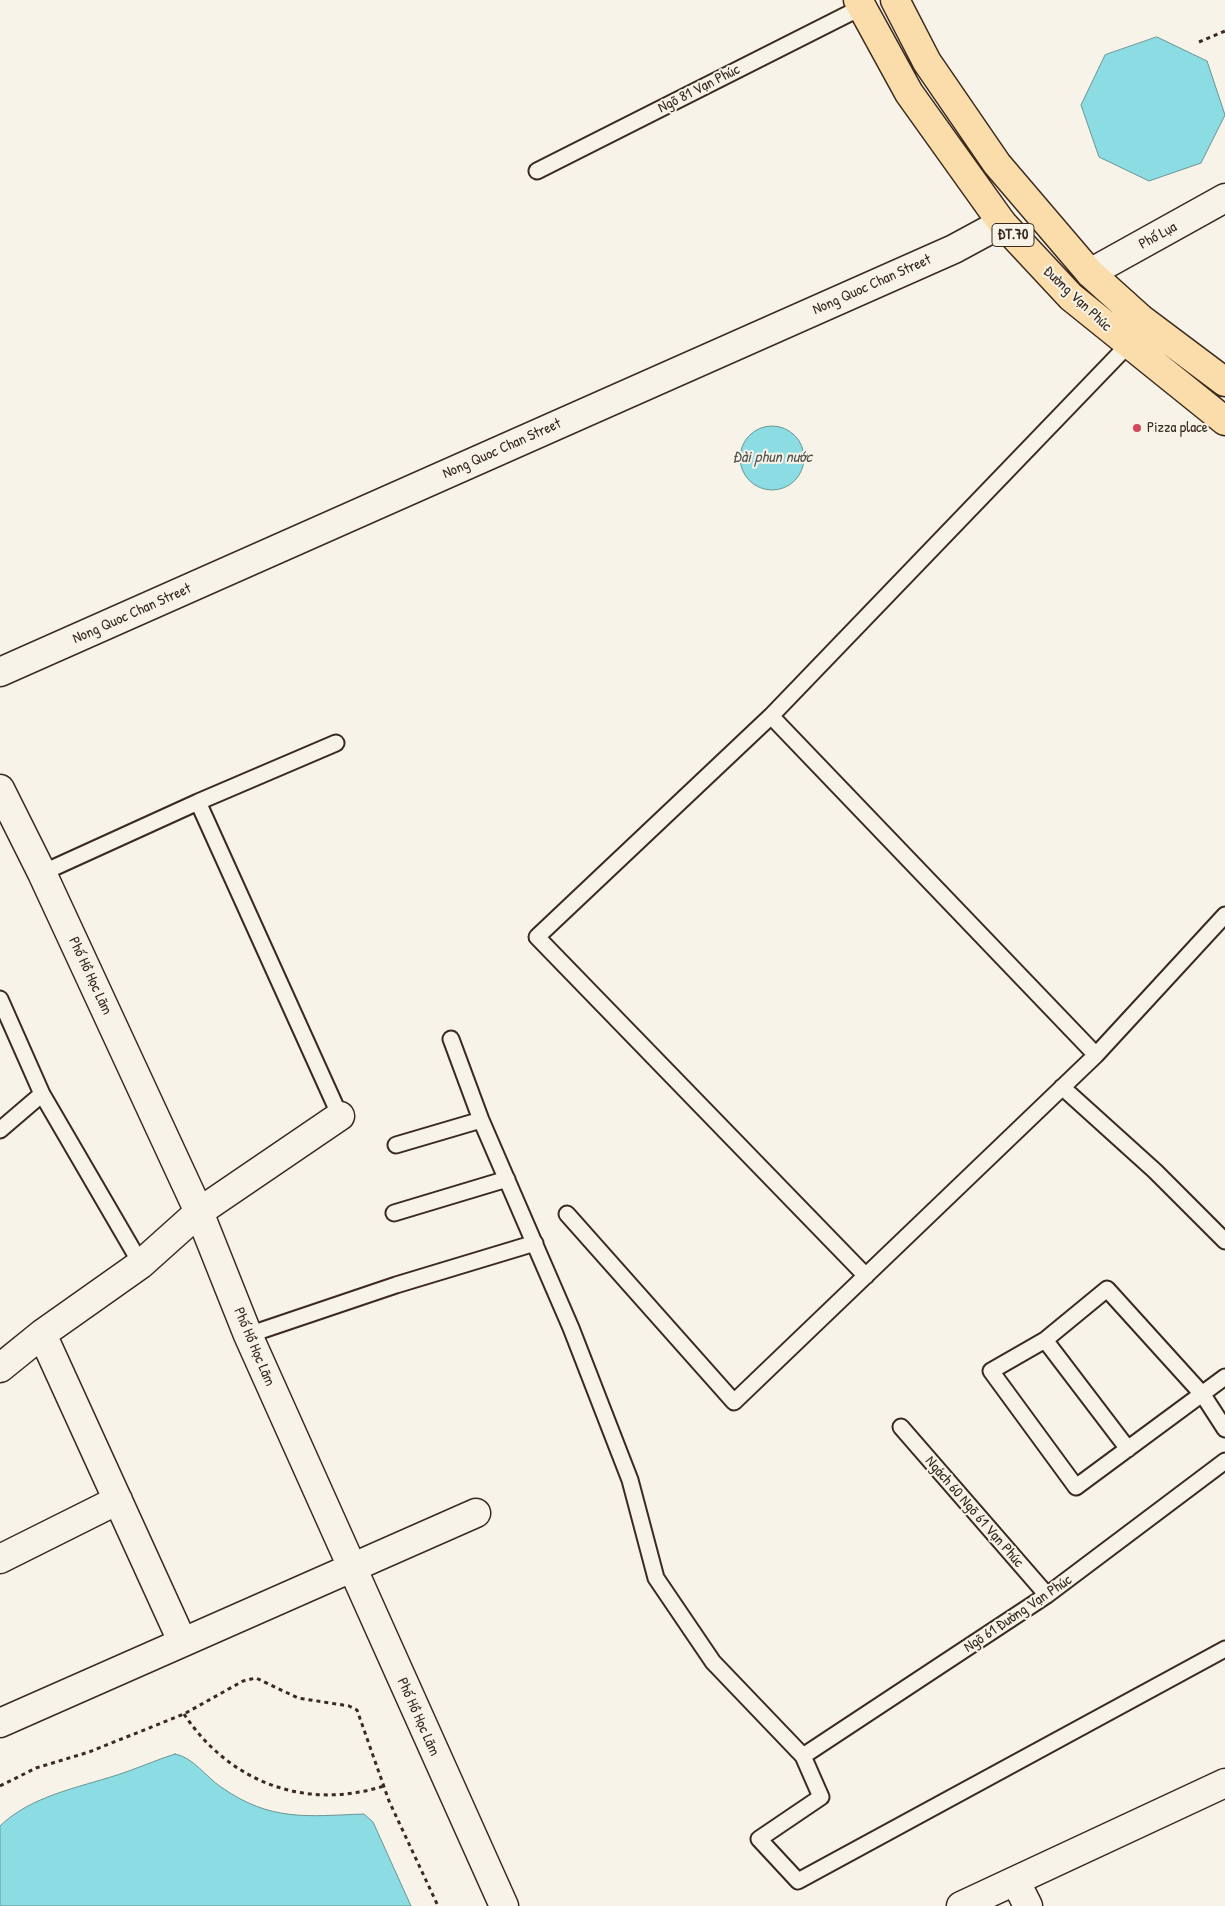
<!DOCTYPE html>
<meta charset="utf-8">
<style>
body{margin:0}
canvas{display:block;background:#f7f3e8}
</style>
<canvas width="1225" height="1906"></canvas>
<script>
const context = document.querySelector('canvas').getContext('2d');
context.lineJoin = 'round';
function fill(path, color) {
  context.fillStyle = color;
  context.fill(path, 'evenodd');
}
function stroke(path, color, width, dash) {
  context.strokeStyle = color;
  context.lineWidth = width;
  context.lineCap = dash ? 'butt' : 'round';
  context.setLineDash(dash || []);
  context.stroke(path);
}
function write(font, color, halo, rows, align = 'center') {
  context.font = font + ' "Patrick Hand",sans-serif';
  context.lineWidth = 4;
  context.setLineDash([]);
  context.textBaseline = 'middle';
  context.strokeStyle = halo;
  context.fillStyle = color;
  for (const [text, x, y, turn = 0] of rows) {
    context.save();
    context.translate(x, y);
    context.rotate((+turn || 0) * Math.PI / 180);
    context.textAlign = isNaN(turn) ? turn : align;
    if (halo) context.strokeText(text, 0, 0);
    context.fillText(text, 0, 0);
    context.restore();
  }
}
const water = new Path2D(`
 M1157,37L1207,61L1225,115L1201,163L1149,181L1099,157L1081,105L1105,55Z
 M740 458a32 32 0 1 1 64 0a32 32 0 1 1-64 0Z
 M175,1754C193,1757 206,1777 221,1787C271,1822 307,1816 364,1814L373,1822L411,1906H0V1826C31,1796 77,1788 117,1775C136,1769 156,1760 175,1754Z`);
fill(water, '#8bdce3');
stroke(water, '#6b9594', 1);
const service = new Path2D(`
 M537,171L862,7
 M771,716L1128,345
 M198,802L340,1116
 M42,873L198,802L336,743
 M0,999L42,1094L141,1264
 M451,1039L481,1120L571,1328L630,1480L656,1578L713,1662L803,1756L821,1797L759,1839L798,1881L1225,1649
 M1062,1087L1155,1171L1225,1241
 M0,1130L42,1094
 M396,1145L481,1120
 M394,1213L507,1179
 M567,1214L734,1402L1096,1055L1225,915
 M866,1276L537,937L771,716L1096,1055
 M248,1335L396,1285L535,1243
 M1045,1340L1128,1449
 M1225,1377L1076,1487L991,1371L1045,1340L1107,1289L1203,1395L1225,1429
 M901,1427L1047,1595
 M803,1756L1047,1595L1225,1461`);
const minor = new Path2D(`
 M1090,273L1225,198
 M0,672L954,249L1002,223
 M0,789L42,873L199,1212L248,1335L504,1906
 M42,1334L182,1641
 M0,1368L42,1334L141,1264L199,1212L340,1116
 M0,1559L118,1500
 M0,1723L476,1513
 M1016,1882L1028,1906
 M961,1906L1225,1783`);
const primary = new Path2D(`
 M858,0L909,93L1002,223L1071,297L1225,421
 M895,0L927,62L997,164L1090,273L1141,319L1225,382`);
stroke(service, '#3b2a1e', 19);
stroke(minor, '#3b2a1e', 31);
stroke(primary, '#3b2a1e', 31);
stroke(new Path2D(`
 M1199,42L1225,31
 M184,1714C229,1782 305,1811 384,1786
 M0,1786L36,1768L89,1752L184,1714L243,1681L256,1678L298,1698L349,1706L357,1710L389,1801L438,1906`), '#3b2a1e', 3, [4, 4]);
stroke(service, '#f7f3e8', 15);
stroke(minor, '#f7f3e8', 28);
stroke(primary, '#fbddab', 28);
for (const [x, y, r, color] of [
 [1137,428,5,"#d1495b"]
]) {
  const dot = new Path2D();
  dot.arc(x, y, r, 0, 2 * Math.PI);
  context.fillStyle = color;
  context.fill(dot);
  stroke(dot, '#f7f3e8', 2);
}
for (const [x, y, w] of [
 [1013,235,42]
]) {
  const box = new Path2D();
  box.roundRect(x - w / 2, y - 11.5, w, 23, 4);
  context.fillStyle = '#f7f3e8';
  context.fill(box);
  stroke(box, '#3b2a1e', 1);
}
write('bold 14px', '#3b2a1e', null, [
 ["ĐT.70",1013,235]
]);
write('15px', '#3b2a1e', '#f7f3e8', [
 ["Ngõ 81 Vạn Phúc",699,89,-27],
 ["Phố Lụa",1158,236,-29],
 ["Nong Quoc Chan Street",872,285,-24],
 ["Đường Vạn Phúc",1077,299,43],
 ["Nong Quoc Chan Street",502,449,-24],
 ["Nong Quoc Chan Street",132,614,-24],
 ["Phố Hồ Học Lãm",90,976,65],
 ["Phố Hồ Học Lãm",254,1347,67],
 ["Ngách 60 Ngõ 61 Vạn Phúc",974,1512,49],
 ["Ngõ 61 Đường Vạn Phúc",1018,1614,-34],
 ["Phố Hồ Học Lãm",418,1717,66]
]);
write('15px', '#3b2a1e', '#f7f3e8', [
 ["Pizza place",1147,428]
], 'left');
write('italic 16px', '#4f564f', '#f7f3e8', [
 ["Đài phun nước",772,458]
]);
</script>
